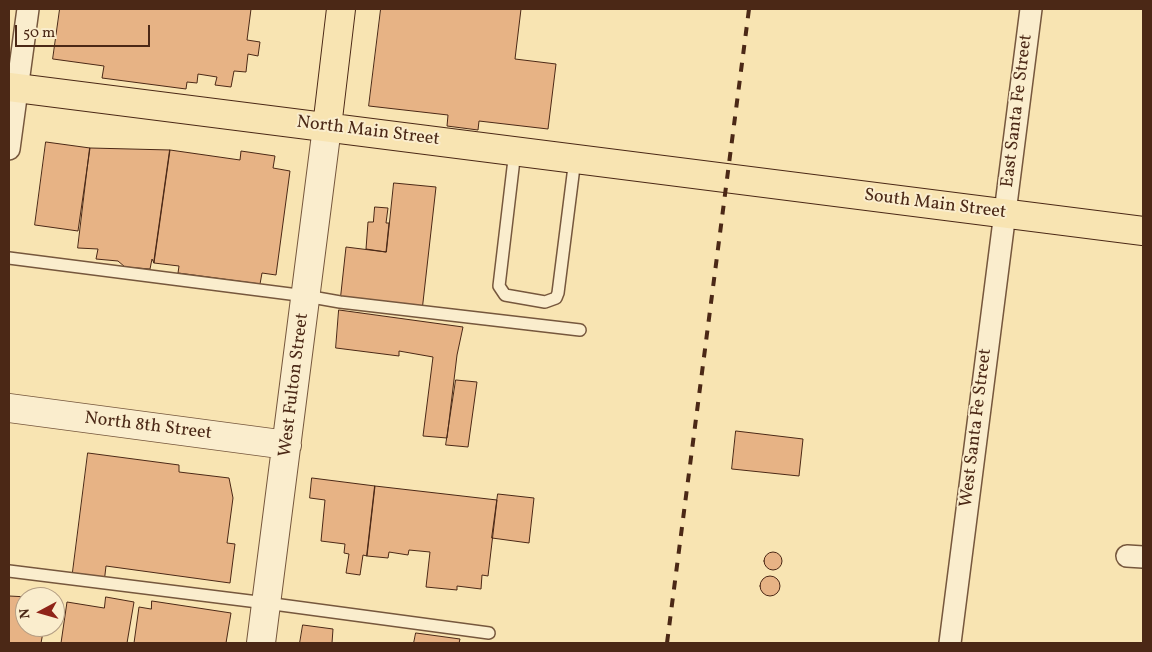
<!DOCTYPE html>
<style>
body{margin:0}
#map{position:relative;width:1152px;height:652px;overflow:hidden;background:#f8e4b2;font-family:Vollkorn,serif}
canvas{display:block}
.frame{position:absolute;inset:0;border:10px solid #4b2816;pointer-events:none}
.north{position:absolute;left:15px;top:587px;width:50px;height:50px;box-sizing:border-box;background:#faedcd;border:1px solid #b49e84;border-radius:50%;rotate:264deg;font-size:14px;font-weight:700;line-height:20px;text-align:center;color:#4b2816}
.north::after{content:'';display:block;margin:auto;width:18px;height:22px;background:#8f2418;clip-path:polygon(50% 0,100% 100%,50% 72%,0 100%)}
.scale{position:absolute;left:15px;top:25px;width:135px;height:22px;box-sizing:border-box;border:2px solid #4b2816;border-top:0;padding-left:6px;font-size:15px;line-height:18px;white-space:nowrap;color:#4b2816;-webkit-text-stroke:4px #faedcd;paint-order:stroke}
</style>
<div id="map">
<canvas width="1152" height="652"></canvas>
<div class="frame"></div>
<div class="north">N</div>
<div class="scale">50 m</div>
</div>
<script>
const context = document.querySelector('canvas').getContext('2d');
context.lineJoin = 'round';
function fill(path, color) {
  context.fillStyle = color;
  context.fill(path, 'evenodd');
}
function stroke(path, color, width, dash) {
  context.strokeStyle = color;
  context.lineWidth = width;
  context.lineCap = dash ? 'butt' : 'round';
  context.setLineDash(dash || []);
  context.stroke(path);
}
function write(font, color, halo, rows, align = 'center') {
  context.font = font + ' Vollkorn,serif';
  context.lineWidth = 4;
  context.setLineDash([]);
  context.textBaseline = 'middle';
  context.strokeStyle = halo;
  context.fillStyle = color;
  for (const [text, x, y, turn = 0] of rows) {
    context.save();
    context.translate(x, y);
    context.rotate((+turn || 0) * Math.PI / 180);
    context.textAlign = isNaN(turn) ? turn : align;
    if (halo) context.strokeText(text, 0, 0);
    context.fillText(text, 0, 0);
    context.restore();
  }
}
const building = new Path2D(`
 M60,9H251L247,40L260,42L258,56L248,54L246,72L234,71L231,87L215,85L217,77L198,74L197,83L187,82L186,89L102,78L104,66L53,59Z
 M381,9H521L515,59L556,64L548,129L479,121L478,130L447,126L448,115L369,106Z
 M46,142L90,148L78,231L35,225Z
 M90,148L170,150L154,263L152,259L150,269L125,267L118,261L96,259L98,249L78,248Z
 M170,150L240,160L241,151L275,156L273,168L290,171L276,275L262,273L260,284L178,273L179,266L154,263Z
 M394,183L436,187L422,311L340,302L346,247L386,252Z
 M375,207L388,208L386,223H389L386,252L366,249L368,222H373Z
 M339,310L463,327L457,355L447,438L423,436L433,357L399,351V356L336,348Z
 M456,380L477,382L468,447L446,445Z
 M736,431L803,439L799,476L732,469Z
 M88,453L179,465V472L229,478L233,498L227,543L235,544L230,583L106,566L104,583L72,579Z
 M312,478L375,486L367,556L363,555L360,575L346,573L349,554L344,553L345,544L321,541L325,500L310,498Z
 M375,486L497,500L488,576L482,575L481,589L457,586V590L426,587L430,552L409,550L408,555L389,552L388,558L367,556Z
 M498,494L534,498L529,543L492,538Z
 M764 561a9 9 0 1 1 18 0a9 9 0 1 1-18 0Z
 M760 586a10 10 0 1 1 20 0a10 10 0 1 1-20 0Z
 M9,596L28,597H25V627H44L41,643H9Z
 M106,597L134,602L127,643H61L67,602L104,608Z
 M152,601L231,613L226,643H134L139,607L151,609Z
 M303,625L333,629L332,643H300Z
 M416,633L460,639L459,643H414Z`);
fill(building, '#e7b385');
stroke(building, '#4b2816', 1);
const service = new Path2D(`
 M515,151L499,286L505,295L545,302L556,298L558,293L575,159
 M9,258L306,296L340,302L580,330
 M9,571L266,603L489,633`);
const minor = new Path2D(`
 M9,149L28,9
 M1127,556L1143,557
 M950,643L1031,9`);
const tertiary = new Path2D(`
 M9,408L287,445
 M261,643L327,127`);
const primary = new Path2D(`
 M9,87L1143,231
 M327,127L341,9`);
stroke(service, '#76573d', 14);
stroke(minor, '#76573d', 24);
stroke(tertiary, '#76573d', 30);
stroke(primary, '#4b2816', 30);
stroke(service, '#faedcd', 11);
stroke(minor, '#faedcd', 21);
stroke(tertiary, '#faedcd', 28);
stroke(primary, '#f8e4b2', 28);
stroke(new Path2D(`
 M667,643L749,9`), '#4b2816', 4, [9, 9]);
write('18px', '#4b2816', '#faedcd', [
 ["East Santa Fe Street",1018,111,-83],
 ["North Main Street",368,132,7],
 ["South Main Street",935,205,7],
 ["West Fulton Street",295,385,-83],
 ["North 8th Street",148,427,7],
 ["West Santa Fe Street",977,428,-83]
]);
</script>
